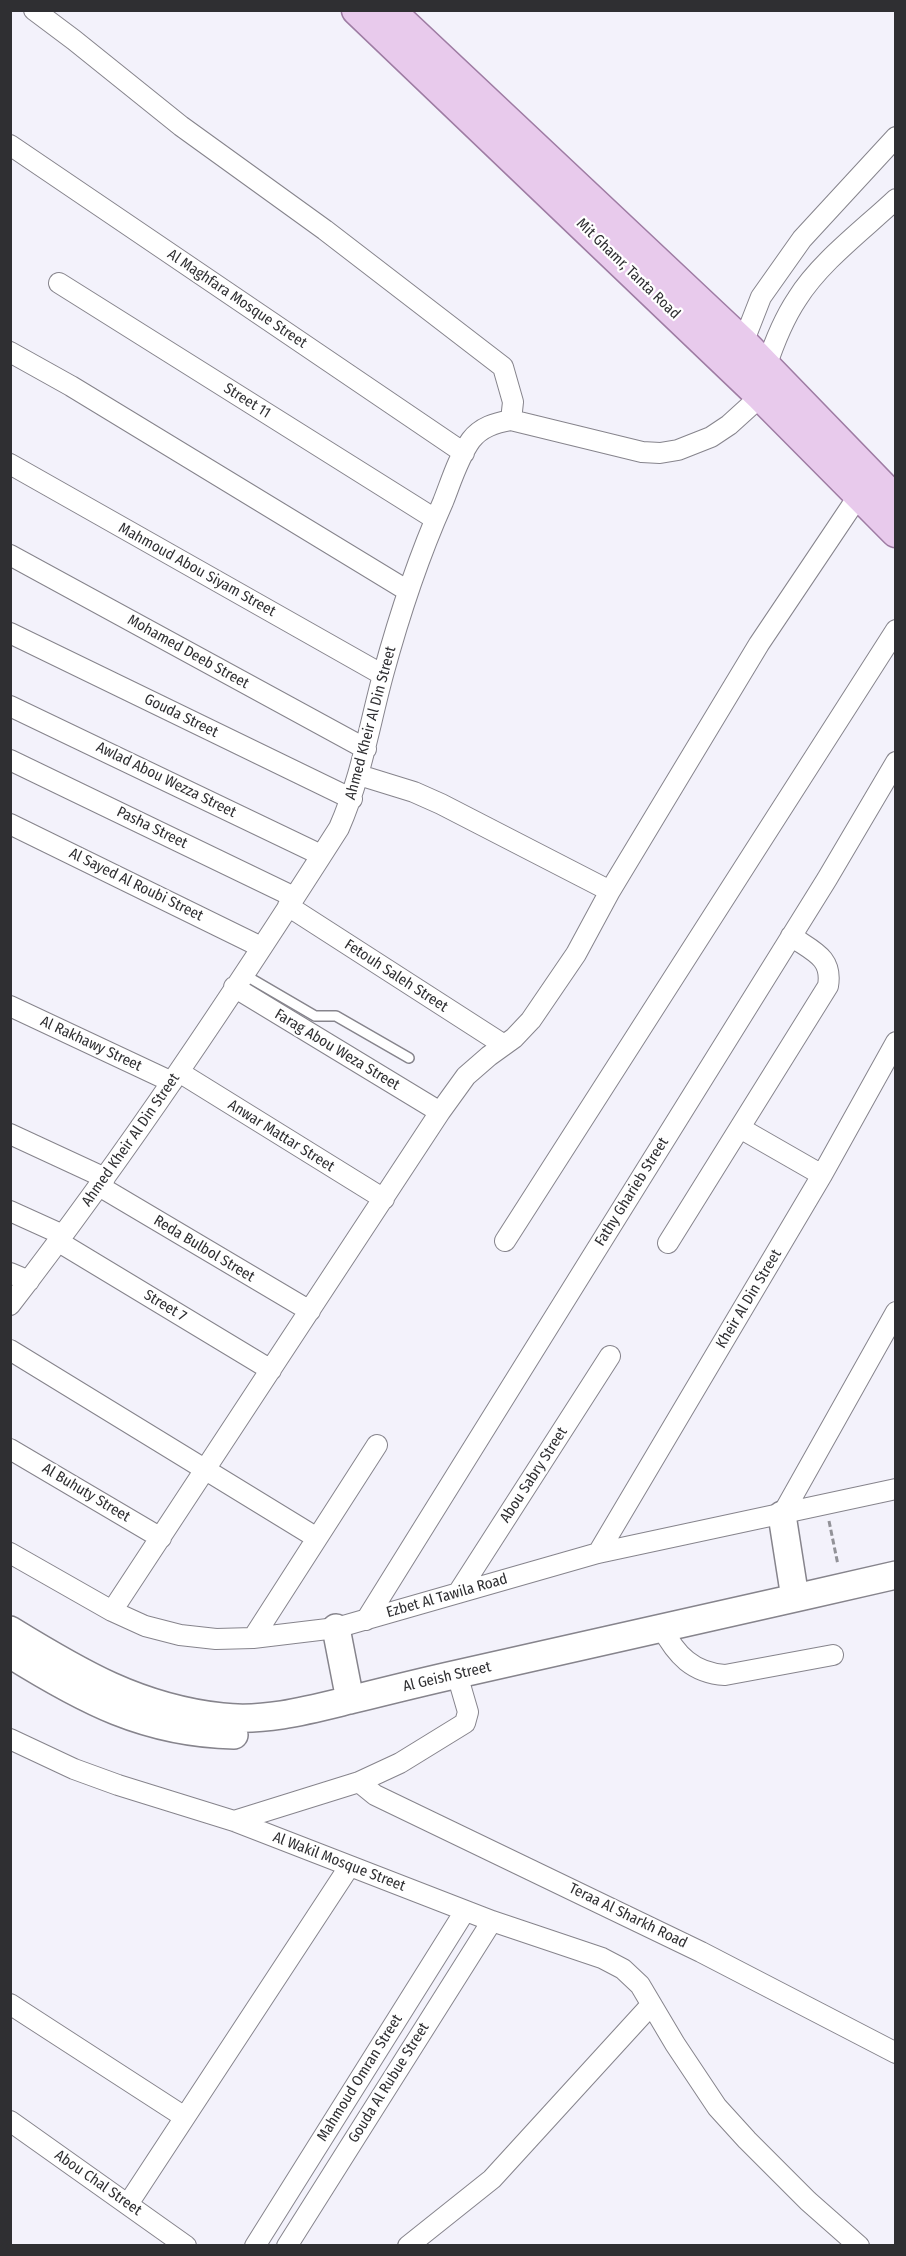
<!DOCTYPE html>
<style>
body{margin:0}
#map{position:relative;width:906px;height:2256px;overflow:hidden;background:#f3f2fb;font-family:"Fira Sans Condensed",sans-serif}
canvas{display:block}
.frame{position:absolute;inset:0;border:12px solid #2f2f32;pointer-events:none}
</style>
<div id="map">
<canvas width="906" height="2256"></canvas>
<div class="frame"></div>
</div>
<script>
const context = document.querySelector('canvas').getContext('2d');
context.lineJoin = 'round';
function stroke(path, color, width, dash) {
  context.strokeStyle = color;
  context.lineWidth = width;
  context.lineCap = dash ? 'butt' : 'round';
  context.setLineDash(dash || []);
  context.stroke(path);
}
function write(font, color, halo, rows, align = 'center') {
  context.font = font + ' "Fira Sans Condensed",sans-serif';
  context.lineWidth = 4.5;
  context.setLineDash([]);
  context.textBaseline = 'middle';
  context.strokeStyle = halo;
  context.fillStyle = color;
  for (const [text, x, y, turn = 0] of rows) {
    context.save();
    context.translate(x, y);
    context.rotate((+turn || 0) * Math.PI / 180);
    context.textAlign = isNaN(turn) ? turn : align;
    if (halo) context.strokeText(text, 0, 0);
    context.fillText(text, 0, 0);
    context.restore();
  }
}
const service = new Path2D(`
 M243,974L315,1016H336L409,1058`);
const minor = new Path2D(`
 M34,10L74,40L181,126L325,230L503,367L513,402L511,420
 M10,145L464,453
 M59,283L435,519
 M743,343L761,297L802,239L896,137
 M10,352L71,386L408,591
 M766,367C774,343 783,320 797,299C820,262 863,230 896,199
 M10,464L383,675
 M10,555L366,749
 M10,633L352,799
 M10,706L321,855
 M10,760L294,897
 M359,775L414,792L441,804L610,891
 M10,824L261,947
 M288,906L504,1045
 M234,987L440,1112
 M10,1006L172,1082
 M179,1072L384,1199
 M740,1128L822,1175
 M10,1134L105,1178
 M99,1186L310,1311
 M10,1211L63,1235
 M505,1241L896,630
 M59,1242L271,1370
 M668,1243L828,986C833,957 812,951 791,936
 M10,1273L29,1281
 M10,1305C128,1152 235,991 339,828C361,778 369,727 383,675C399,616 418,558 443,502C451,482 458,458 471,440C481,427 495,423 511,420L642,452L660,453L678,450L711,437L729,425L761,396
 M10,1350L317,1538
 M10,1449L161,1538
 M782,1515L896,1312
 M10,1553L112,1611L145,1626L180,1635L216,1639L253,1638L336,1628L598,1553L896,1489
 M598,1553L822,1175L896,1042
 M458,1593L610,1356
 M112,1611L440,1112L466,1076L489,1056L514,1038L531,1020L576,954L610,891L759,644L859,495
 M366,1620L827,879L896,762
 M662,1628C676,1655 693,1673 725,1675L833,1655
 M253,1638L377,1445
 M10,1739L74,1769L118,1785L234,1821L492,1921L602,1958L623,1969L640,1985L675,2044L717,2107L747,2140L808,2201L859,2246
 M359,1782L375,1795L701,1952L896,2053
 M234,1821L359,1782L400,1763L465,1723L468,1712L461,1688
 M10,2004L183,2116
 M10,2121L186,2246
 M128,2204L349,1867
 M255,2246L465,1911
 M287,2246L492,1921
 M408,2246L492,2179L651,2005`);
const secondary = new Path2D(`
 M782,1515L795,1598
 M336,1628L350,1700
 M10,1630C80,1673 139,1708 222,1717C265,1722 309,1710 350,1700C386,1691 422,1682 458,1674C603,1640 750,1609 896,1575
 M10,1654C84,1700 145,1733 234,1735`);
const primary = new Path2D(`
 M357,10L761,396L896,532
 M389,10L743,343L896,501`);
stroke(service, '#86848c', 12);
stroke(minor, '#86848c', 22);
stroke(secondary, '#86848c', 30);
stroke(primary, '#9e7ca3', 33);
stroke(new Path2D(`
 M829,1521L838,1565`), '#929298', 3, [6, 3]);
stroke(service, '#fff', 9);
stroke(minor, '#fff', 20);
stroke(secondary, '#fff', 27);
stroke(primary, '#e8caec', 30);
write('15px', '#2f2f32', '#fff', [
 ["Mit Ghamr, Tanta Road",628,269,44],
 ["Al Maghfara Mosque Street",237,299,34],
 ["Street 11",247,401,32],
 ["Mahmoud Abou Siyam Street",197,570,29],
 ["Mohamed Deeb Street",188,652,29],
 ["Gouda Street",181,716,26],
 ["Ahmed Kheir Al Din Street",371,723,-75],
 ["Awlad Abou Wezza Street",166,780,26],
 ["Pasha Street",152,828,26],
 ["Al Sayed Al Roubi Street",136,885,26],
 ["Fetouh Saleh Street",396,976,33],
 ["Al Rakhawy Street",91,1044,25],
 ["Farag Abou Weza Street",337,1050,31],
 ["Anwar Mattar Street",281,1136,32],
 ["Ahmed Kheir Al Din Street",131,1140,-55],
 ["Fathy Gharieb Street",632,1192,-58],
 ["Reda Bulbol Street",204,1249,31],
 ["Kheir Al Din Street",749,1299,-59],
 ["Street 7",165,1306,31],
 ["Abou Sabry Street",534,1475,-57],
 ["Al Buhuty Street",86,1493,31],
 ["Ezbet Al Tawila Road",447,1596,-16],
 ["Al Geish Street",447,1677,-13],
 ["Al Wakil Mosque Street",339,1862,21],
 ["Teraa Al Sharkh Road",628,1916,26],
 ["Mahmoud Omran Street",360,2078,-58],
 ["Gouda Al Rubue Street",389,2083,-58],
 ["Abou Chal Street",98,2183,35]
]);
</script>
